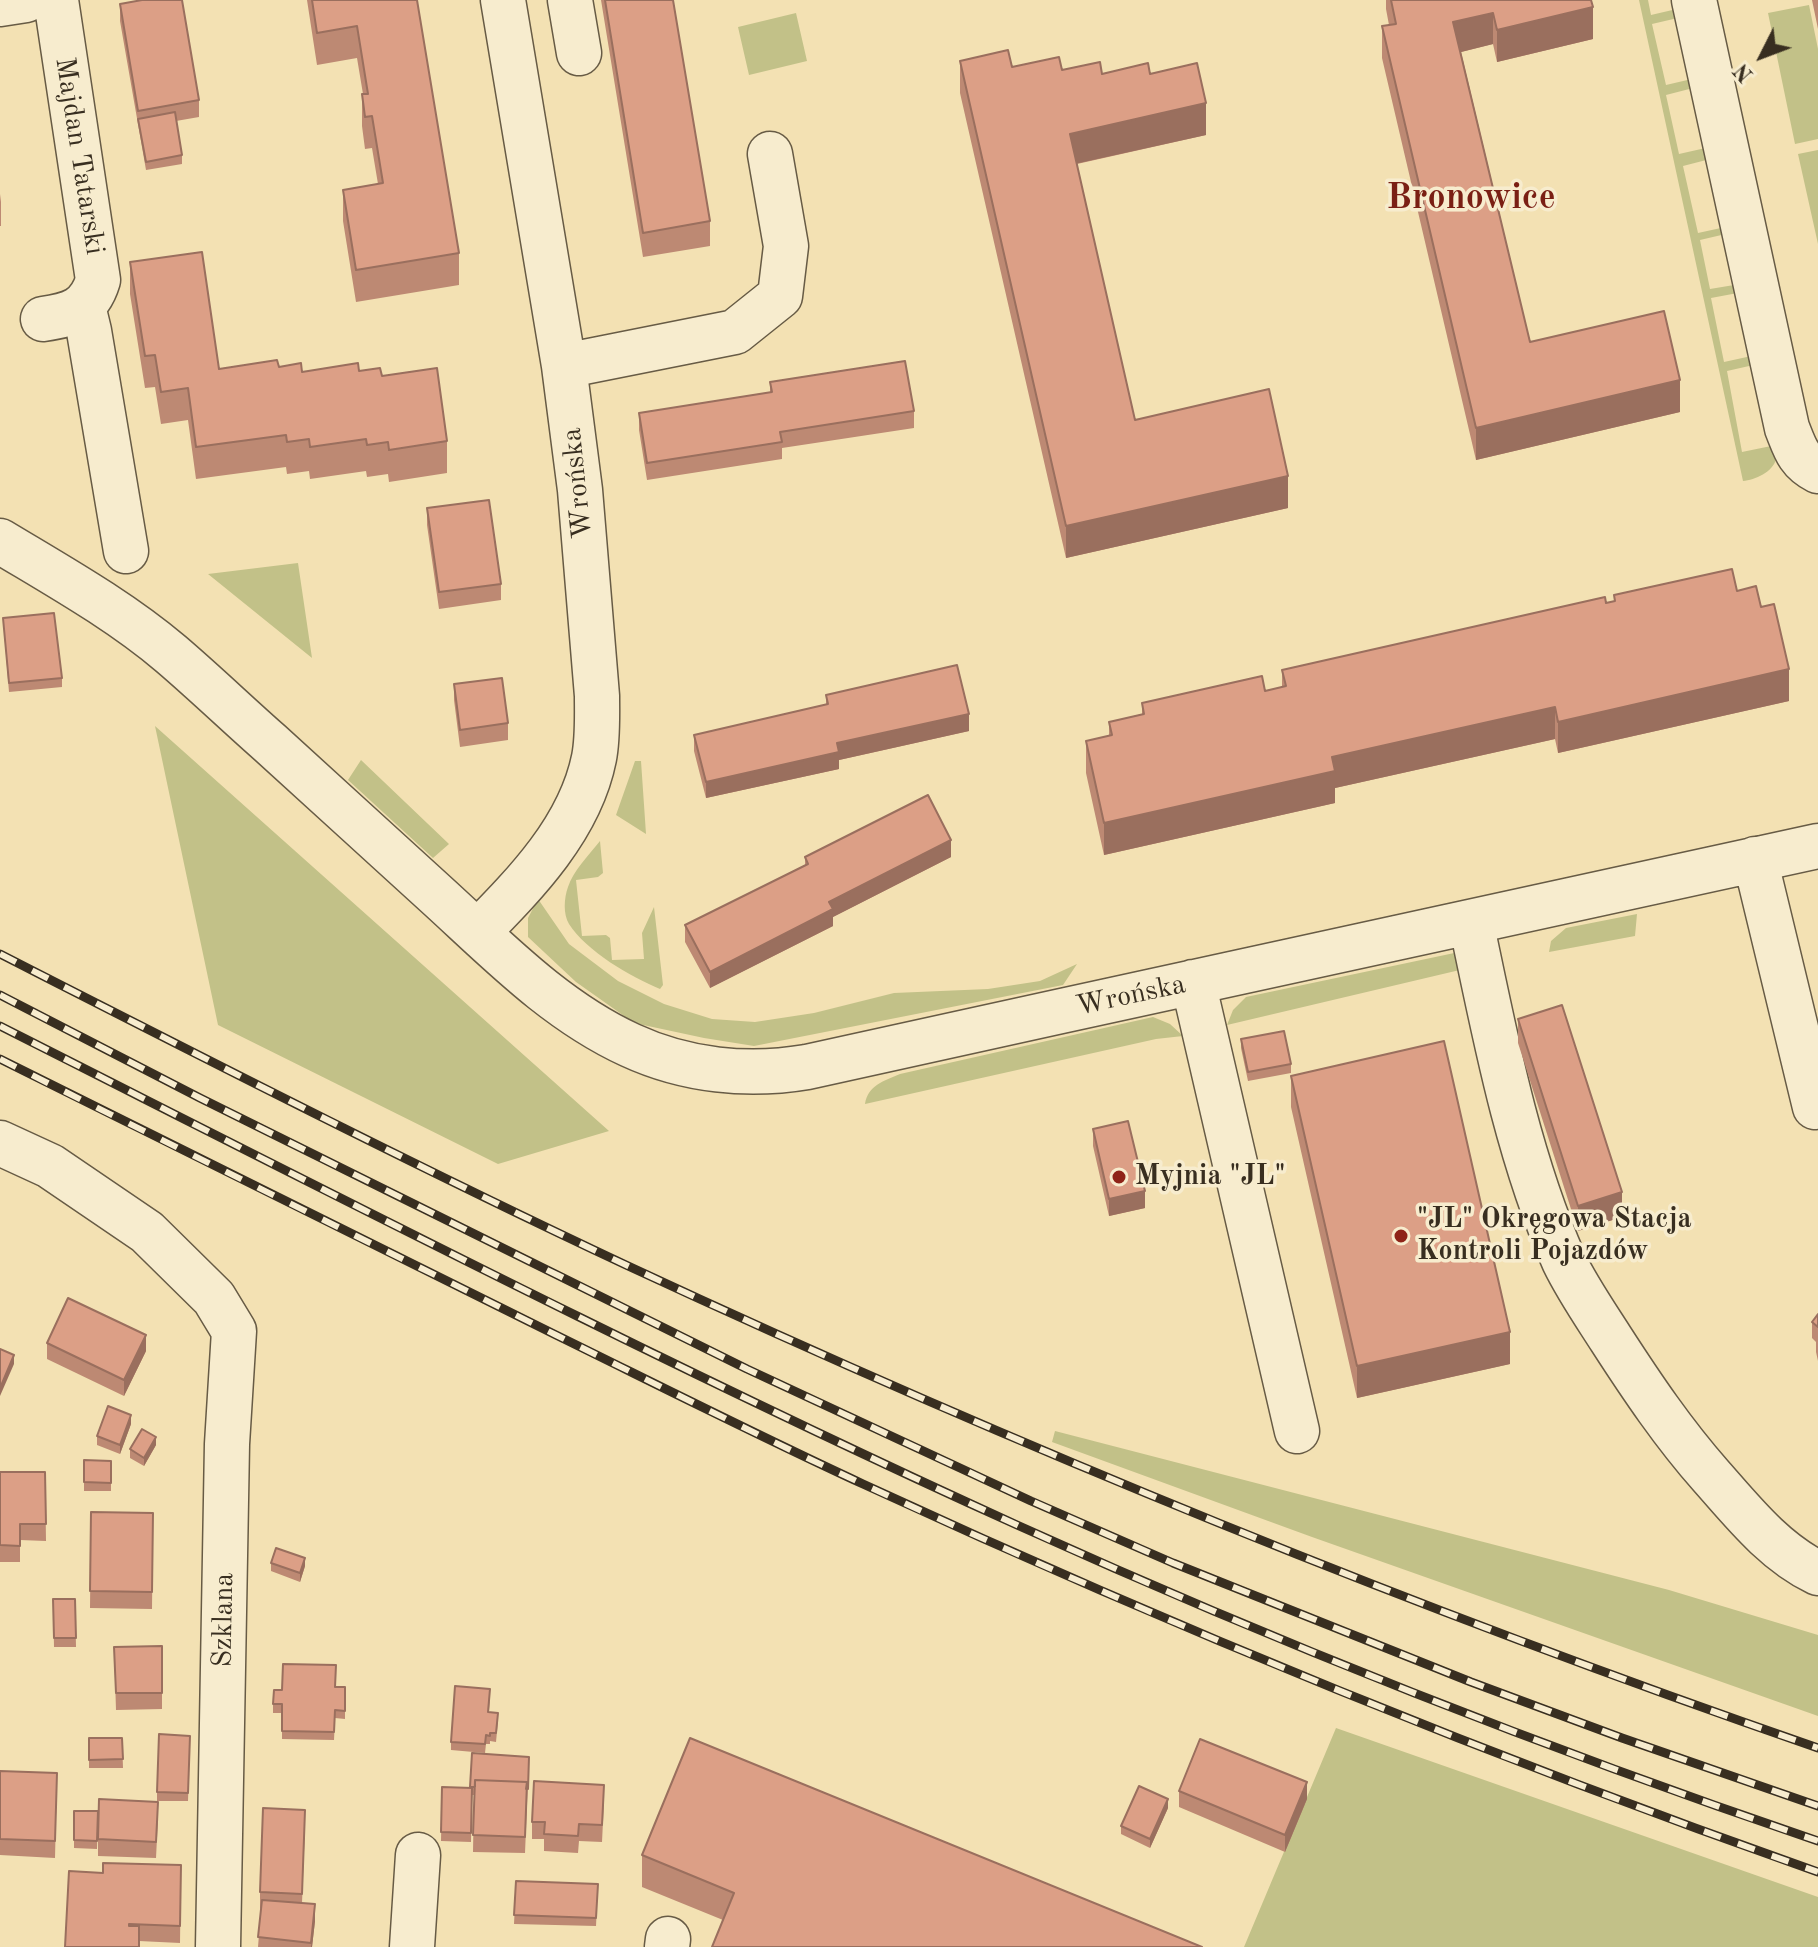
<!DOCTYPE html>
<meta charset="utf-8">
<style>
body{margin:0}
#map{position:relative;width:1818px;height:1947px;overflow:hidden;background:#f3e1b3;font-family:"Old Standard TT",serif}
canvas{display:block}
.north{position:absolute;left:1722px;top:16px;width:80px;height:80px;-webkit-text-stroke:6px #f7ecce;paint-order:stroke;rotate:228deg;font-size:22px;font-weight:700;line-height:32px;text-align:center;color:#382e20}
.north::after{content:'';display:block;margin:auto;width:28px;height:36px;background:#382e20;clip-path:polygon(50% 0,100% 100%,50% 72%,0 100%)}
</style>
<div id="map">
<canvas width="1818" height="1947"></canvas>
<div class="north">N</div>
</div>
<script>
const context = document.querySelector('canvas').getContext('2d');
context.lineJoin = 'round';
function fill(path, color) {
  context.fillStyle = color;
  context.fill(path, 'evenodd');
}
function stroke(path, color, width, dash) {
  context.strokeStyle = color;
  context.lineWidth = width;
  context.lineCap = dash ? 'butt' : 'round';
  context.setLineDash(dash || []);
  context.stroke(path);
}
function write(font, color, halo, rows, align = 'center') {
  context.font = font + ' "Old Standard TT",serif';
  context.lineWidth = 7;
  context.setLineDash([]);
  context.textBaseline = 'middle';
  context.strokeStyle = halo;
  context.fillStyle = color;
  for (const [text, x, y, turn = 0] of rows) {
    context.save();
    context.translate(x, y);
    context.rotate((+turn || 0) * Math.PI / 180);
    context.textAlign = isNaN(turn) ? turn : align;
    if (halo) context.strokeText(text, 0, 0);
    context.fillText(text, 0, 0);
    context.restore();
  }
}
fill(new Path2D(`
 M1639,0H1648L1651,15L1681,8L1682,17L1652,24L1666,85L1696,78L1697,87L1666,95L1679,154L1710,147L1714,158L1683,166L1698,233L1730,226V233L1700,240L1710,289L1740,284L1743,292L1711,298L1724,362L1756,355L1758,364L1727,371L1742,452L1776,445C1776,449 1777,454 1776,459C1773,472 1755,480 1743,481Z
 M1809,5L1818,49V139L1795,144L1768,13Z
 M796,13L807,61L749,75L738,27Z
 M1818,150V244L1798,154Z
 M298,563L312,658L208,574Z
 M155,726L609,1131L498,1164L218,1025Z
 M361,760L449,844L433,858L348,780Z
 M635,761H641L646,834L616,815Z
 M600,841L603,873L598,877L576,880L582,936L606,935L610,938L612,960L644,959L642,933L654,907L663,985L660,989C631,977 586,951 569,924C563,914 564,898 568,887C573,871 589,855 600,841Z
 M538,899L569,944L618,981L664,1004L712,1019L755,1022L814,1013L894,993L988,989L1040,981L1077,964L1063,985L754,1046L704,1038L634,1023L576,982L528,937V918Z
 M1637,914L1635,936L1549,952L1551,941L1566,928Z
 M1459,952L1464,969L1227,1025L1233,1010L1246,997Z
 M1153,1017L1170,1024L1183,1036L1156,1039L865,1104C868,1085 884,1081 900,1074Z
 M1055,1431L1669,1590L1818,1635V1716L1312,1537L1052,1442Z
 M1336,1728L1818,1897V1947H1244Z`), '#c2c188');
const minor = new Path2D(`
 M570,0L579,53
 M1694,0L1787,428C1795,448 1798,461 1818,471
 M0,4L26,0
 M83,306L89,331L126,551
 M43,319C71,315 89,310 98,280L56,0
 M564,366L735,332L780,296L786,246L770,154
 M0,541C58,576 119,610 171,654C205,683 237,714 270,743C327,795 383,846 440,898C499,952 556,1011 630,1045C686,1071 748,1077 807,1067C1144,993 1481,918 1818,846
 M1755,859L1815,1107L1818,1106
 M1471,922C1495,1036 1517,1154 1564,1261C1577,1288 1595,1314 1611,1339C1642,1387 1673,1433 1711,1476C1742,1511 1774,1552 1818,1573
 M478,932C526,883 580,828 594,758C598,738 597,716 597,696L580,490L564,366L503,0
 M1193,982L1297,1431
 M0,1143L50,1166L147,1232L214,1298L234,1331L227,1444L218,1947
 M412,1947L418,1855
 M667,1947L668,1939`);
stroke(minor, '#675b45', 47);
stroke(minor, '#f7ecce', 44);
const rail = new Path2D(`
 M0,954C208,1060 415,1166 626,1265C1015,1446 1413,1608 1818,1748
 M0,995L200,1098L747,1369L1031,1501L1173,1563L1471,1682L1622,1738L1818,1806
 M0,1026C337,1196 673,1369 1017,1525C1278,1643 1547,1749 1818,1841
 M0,1059C185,1152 371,1243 556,1335C658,1385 759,1436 863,1484C1175,1628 1494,1758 1818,1872`);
stroke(rail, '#382e20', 9);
stroke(rail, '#f7ecce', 6, [18]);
fill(new Path2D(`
 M307,0H417L459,253V285L356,302L343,221V190L378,184L372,148L365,149L362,126V94H363L357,58L317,65Z
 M601,0H673L710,221V246L643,257Z
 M1386,0H1591L1593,39L1497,62L1493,44L1461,52L1530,342L1680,412L1476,460L1382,58V26L1389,25L1386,9Z
 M1812,0H1818V29Z
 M120,4L199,100V117L176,121L182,155V164L146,170L120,21Z
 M960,61L1012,67L1102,74H1150L1206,135L1077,164L1135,420L1288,508L1066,558L960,93Z
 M0,194L1,202V226H0Z
 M130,262L219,369L279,367L302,372L359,371L382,376L447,441V473L389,482L388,474L367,477L366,471L310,479L309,471L287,474L286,467L196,479L188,420L161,424L155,387L145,388L130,294Z
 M770,382L914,411V428L782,448V459L647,480L639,430V413L770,392Z
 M427,508L501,584V600L439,609L427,525Z
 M1737,591L1761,607L1789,701L1558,753L1555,739L1335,788V803L1104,855L1086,773V741L1109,736V722L1142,714V703L1265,691L1282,687V670L1606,603L1614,601V595Z
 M3,618L62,678V687L9,692Z
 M454,684L508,723V740L460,747L454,700Z
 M826,695L969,731L839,760V769L706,798L694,751V735L826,705Z
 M805,857H951L833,917V926L710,988L685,942V925L805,865Z
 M1518,1019L1622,1217L1578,1231L1518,1043Z
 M1241,1039L1291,1064V1073L1248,1081L1241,1048Z
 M1291,1076L1510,1364L1357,1398L1291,1107Z
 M1093,1129L1145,1208L1109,1216L1093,1146Z
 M1818,1314V1361L1816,1352V1342L1812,1338V1322Z
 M47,1343L146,1351L124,1396L47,1359Z
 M131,1424L120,1454L97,1445V1436Z
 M156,1445L144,1466L130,1458V1449Z
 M84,1460L111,1461V1491H84Z
 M0,1472H45L46,1541L20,1540V1562H0Z
 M91,1512L153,1513L152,1609L90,1608Z
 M271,1563L305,1566L300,1582L271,1571Z
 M53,1599H75L76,1647H54Z
 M114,1647L162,1693V1709L116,1710Z
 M335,1687H345V1719L335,1718L334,1740L282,1739V1713H273V1704L282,1690Z
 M490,1697L489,1712L498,1721L496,1742L490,1741V1744H486L485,1753L451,1750V1742Z
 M190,1736L188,1801H157V1792Z
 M89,1738H122L123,1768H89Z
 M472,1753L529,1757L525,1853L473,1852L474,1795H472L471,1842L441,1841L442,1787L470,1788Z
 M0,1771L57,1773L55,1858L0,1855Z
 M1179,1791L1307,1799L1285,1852L1179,1807Z
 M604,1801L602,1842L579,1841L578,1853L544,1851V1839H532V1822Z
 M1168,1808L1150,1848L1121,1834V1826Z
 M74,1811H98L97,1849L74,1848Z
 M158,1818L156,1858L98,1856V1839Z
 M305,1827L302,1903L315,1921L312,1947H258L261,1909L260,1908V1892Z
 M642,1855L1202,1947L723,1920L642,1887Z
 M181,1865L180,1943L139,1941V1947H65L103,1873Z
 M516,1881L598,1884L596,1926L514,1924Z`), '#bd8973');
fill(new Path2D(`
 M1593,7V39L1497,62V30Z
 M1493,13V44L1453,54V22Z
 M1206,103V135L1070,165V134Z
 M1680,380V412L1476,460V428Z
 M1288,476V508L1066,558V526Z
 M1789,669V701L1558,753V722Z
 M1555,707V739L1335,788V803L1104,855V823L1332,757Z
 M969,714V731L839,760V769L706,798V782L837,743Z
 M951,840V857L833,917V926L710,988V972L829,902Z
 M1145,1191V1208L1109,1216V1199Z
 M1622,1192V1217L1578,1231V1206Z
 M1510,1332V1364L1357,1398V1366Z
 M146,1335V1351L124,1396V1380Z
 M14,1355V1364L0,1396V1388Z
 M131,1415V1424L120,1454V1445Z
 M156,1437V1445L144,1466V1458Z
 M305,1558V1566L300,1582V1573Z
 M1307,1782V1799L1285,1852V1835Z
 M1168,1799V1808L1150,1848V1839Z
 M315,1904V1921L312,1947H311Z`), '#9a6f5e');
const building = new Path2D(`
 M142,0H182L199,100L138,111L120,4Z
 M312,0H417L459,253L356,270L343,190L383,183L372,116L365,117L362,94H368L357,26L317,33Z
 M605,0H673L710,221L643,233Z
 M1391,0H1591L1593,7L1497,30L1493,13L1453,22L1530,342L1664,311L1680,380L1476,428L1382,26L1396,24Z
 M1008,50L1012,67L1059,57L1062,70L1100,62L1102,74L1148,63L1150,74L1197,63L1206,103L1070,134L1135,420L1269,389L1288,476L1066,526L960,61Z
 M175,112L182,155L146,162L138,119Z
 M202,252L219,369L277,360L279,367L301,363L302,372L358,363L359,371L380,368L382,376L437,368L447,441L389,450L388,442L367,445L366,439L310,447L309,439L287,442L286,435L196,447L188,388L161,392L155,355L145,356L130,262Z
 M905,361L914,411L780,432L782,442L647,463L639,413L772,392L770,382Z
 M489,500L501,584L439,592L427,508Z
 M1732,569L1737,591L1756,586L1761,607L1774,604L1789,669L1558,722L1555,707L1332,757L1335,771L1104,823L1086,741L1112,735L1109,722L1144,714L1142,703L1262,676L1265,691L1286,686L1282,670L1605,597L1606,603L1615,601L1614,595Z
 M54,613L62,678L9,683L3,618Z
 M957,665L969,714L837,743L839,752L706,782L694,735L828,704L826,695Z
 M502,678L508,723L460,730L454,684Z
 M928,795L951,840L829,902L833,909L710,972L685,925L808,864L805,857Z
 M1562,1005L1622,1192L1578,1206L1518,1019Z
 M1284,1031L1291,1064L1248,1072L1241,1039Z
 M1444,1041L1510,1332L1357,1366L1291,1076Z
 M1128,1121L1145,1191L1109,1199L1093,1129Z
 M68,1298L146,1335L124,1380L47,1343Z
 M1818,1314V1327L1812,1322Z
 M0,1349L14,1355L0,1388Z
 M108,1406L131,1415L120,1445L97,1436Z
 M142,1429L156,1437L144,1458L130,1449Z
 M84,1460L111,1461V1483L84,1482Z
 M0,1472H45L46,1524H20V1546L0,1545Z
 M91,1512L153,1513L152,1592L90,1591Z
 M276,1548L305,1558L300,1573L271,1563Z
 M53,1599H75L76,1638H54Z
 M162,1646V1693H116L114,1647Z
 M283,1664L336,1665L335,1687H345V1711L335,1710L334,1732L282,1731V1704H273L274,1690H282Z
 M455,1686L490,1689L488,1712L498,1713L496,1733H490V1736L486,1735L485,1744L451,1742Z
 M159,1734L190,1736L188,1793L157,1792Z
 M89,1738H122L123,1759L89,1760Z
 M690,1738L1202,1947H712L734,1893L642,1855Z
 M1200,1739L1307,1782L1285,1835L1179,1791Z
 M472,1753L529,1757L528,1789H526L527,1782L475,1780V1787H470Z
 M0,1771L57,1773L55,1841L0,1839Z
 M475,1780L527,1782L525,1837L473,1835Z
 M534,1781L604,1785L602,1825L579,1824L578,1836L544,1834L545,1822H532Z
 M1139,1786L1168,1799L1150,1839L1121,1826Z
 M442,1787L472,1788L471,1833L441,1832Z
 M99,1799L158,1802L156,1842L98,1839Z
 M263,1808L305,1810L302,1894L260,1892Z
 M74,1811H98L97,1841L74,1840Z
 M103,1863L181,1865L180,1926L129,1924V1926H139V1947H65L69,1871L103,1873Z
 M516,1881L598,1884L596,1918L514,1915Z
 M262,1900L315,1904L311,1943L258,1937Z`);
fill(building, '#dc9f86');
stroke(building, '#9a6f5e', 2);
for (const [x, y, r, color] of [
 [1119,1177,8,"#8f2418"],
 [1401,1236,8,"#8f2418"]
]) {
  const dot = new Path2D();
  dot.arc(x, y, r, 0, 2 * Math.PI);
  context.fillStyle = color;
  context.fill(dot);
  stroke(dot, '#f7ecce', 3);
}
write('28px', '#382e20', '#f7ecce', [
 ["Majdan Tatarski",79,156,81],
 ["Wrońska",578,483,-96],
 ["Wrońska",1131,996,-12],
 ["Szklana",224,1620,-89]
]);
write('bold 28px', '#382e20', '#f7ecce', [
 ["Myjnia \"JL\"",1135,1177],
 ["\"JL\" Okręgowa Stacja",1417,1220],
 ["Kontroli Pojazdów",1417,1252]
], 'left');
write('bold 36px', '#7a1f14', '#f7ecce', [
 ["Bronowice",1471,199]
]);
</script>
